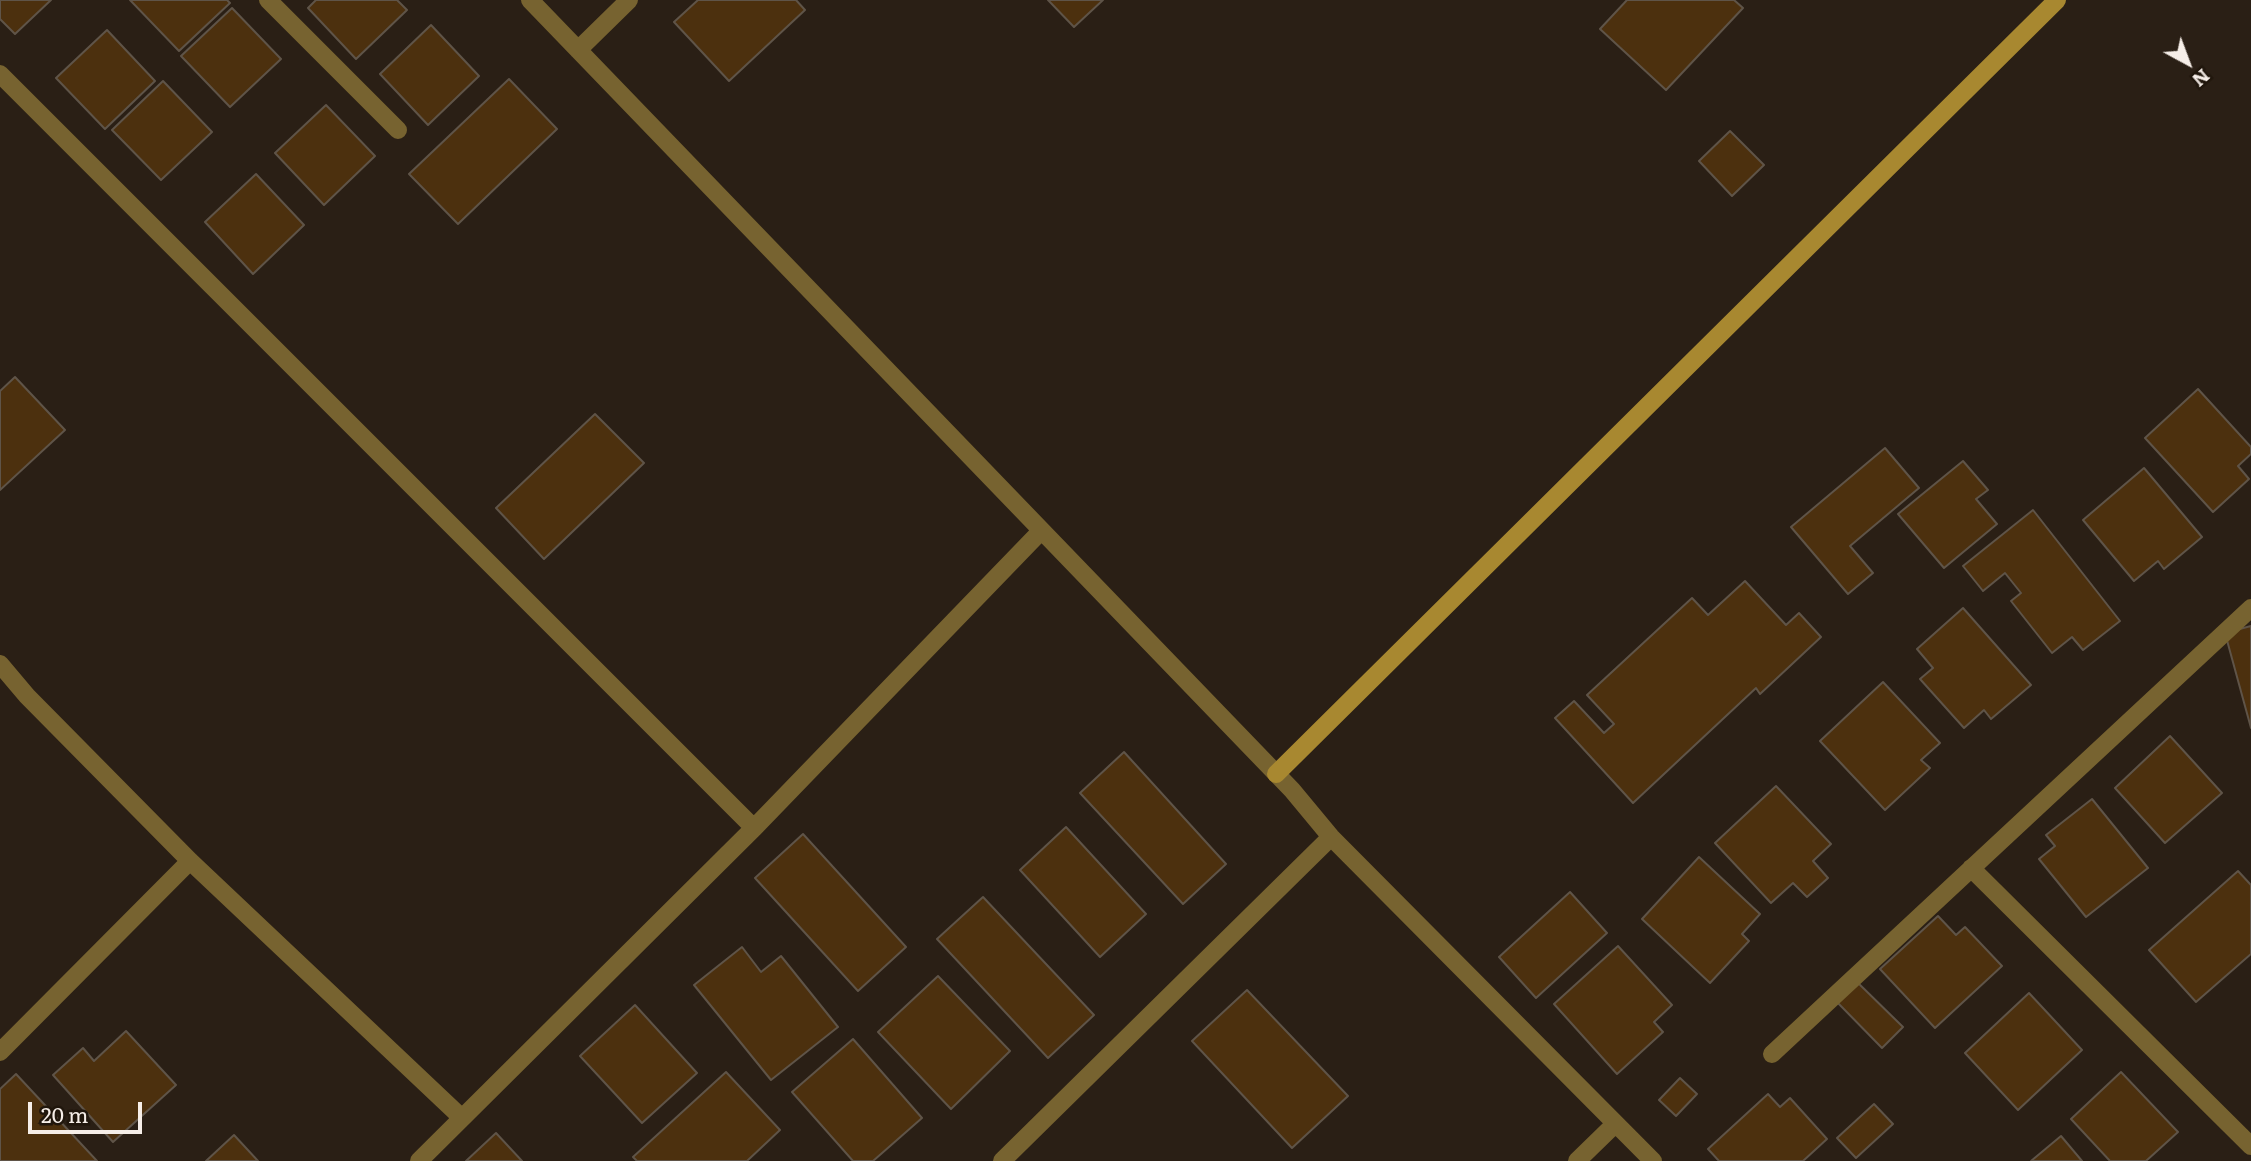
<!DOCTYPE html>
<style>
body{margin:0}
#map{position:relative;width:2251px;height:1161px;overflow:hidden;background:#2a1f15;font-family:Literata,serif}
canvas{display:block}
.north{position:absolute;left:2153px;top:28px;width:70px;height:70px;-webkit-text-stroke:5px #20160c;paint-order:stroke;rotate:139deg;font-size:19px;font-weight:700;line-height:28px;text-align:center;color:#f6eee8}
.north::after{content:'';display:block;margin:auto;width:24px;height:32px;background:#f6eee8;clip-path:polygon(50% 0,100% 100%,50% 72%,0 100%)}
.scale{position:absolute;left:28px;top:1102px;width:114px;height:32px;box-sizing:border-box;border:4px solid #f6eee8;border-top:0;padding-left:9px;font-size:21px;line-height:24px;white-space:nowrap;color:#f6eee8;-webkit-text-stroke:5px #20160c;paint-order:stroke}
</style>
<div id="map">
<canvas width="2251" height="1161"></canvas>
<div class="north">N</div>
<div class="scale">20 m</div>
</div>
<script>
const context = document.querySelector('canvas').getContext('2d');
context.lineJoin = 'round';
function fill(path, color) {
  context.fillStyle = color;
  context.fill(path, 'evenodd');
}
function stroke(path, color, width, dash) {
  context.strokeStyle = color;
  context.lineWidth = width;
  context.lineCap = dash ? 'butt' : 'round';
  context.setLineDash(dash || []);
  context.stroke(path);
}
const building = new Path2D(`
 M0,0H51L15,34L0,19Z
 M130,0H227L230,3L179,51Z
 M316,0H397L407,10L356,59L308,8Z
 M698,0H796L805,10L729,81L674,22Z
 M1048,0H1103L1074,27Z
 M1627,0H1734L1743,8L1666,90L1600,29Z
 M232,8L281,59L230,107L181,56Z
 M431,25L479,76L428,125L380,74Z
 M107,30L155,81L105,129L56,78Z
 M509,79L557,129L458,224L409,174Z
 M163,81L212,132L161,180L112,130Z
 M326,105L375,156L324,205L275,153Z
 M1730,131L1764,165L1732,196L1699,161Z
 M256,174L304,225L253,274L205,222Z
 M15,377L65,430L0,490V391Z
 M2198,389L2251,447V454L2238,466L2249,479L2213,512L2145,438Z
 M595,414L644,463L544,559L496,508Z
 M1885,448L1919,488L1850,546L1873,573L1848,594L1791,527Z
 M1963,461L1988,490L1976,499L1997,524L1944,568L1898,514Z
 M2144,468L2202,537L2164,569L2158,561L2134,581L2083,520Z
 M2033,510L2120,621L2083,650L2072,637L2052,653L2011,601L2021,593L2005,573L1983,591L1963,566Z
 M1745,581L1786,625L1799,613L1821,637L1760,694L1756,688L1633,803L1555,718L1574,701L1604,733L1614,724L1587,695L1692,598L1708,615Z
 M1963,608L2031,685L1991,719L1984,710L1964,728L1920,679L1933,668L1917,649Z
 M2251,626V728L2225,633Z
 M1883,682L1940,743L1921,760L1930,768L1885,810L1820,741Z
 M2170,736L2222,793L2165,843L2115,788Z
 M1124,752L1226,864L1183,904L1080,793Z
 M1776,786L1831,844L1813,861L1828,878L1807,897L1793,883L1771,903L1715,843Z
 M2092,799L2148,868L2086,917L2039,859L2055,846L2046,835Z
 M1066,827L1146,914L1100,957L1020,870Z
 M803,834L906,947L858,991L755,878Z
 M1699,857L1760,914L1742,934L1749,941L1710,983L1642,919Z
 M2238,871L2251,885V954L2196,1002L2149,950Z
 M1570,892L1607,933L1536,998L1499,957Z
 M983,897L1094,1015L1048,1058L937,939Z
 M1938,916L1956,935L1965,927L2002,966L1935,1028L1880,969Z
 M1618,946L1672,1005L1654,1022L1663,1032L1617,1074L1554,1004Z
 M742,947L761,972L781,956L838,1027L771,1080L694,985Z
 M938,976L1010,1051L951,1109L878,1032Z
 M1855,980L1903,1027L1882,1048L1835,1000Z
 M1247,990L1348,1096L1292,1148L1192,1041Z
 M2029,993L2082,1050L2018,1110L1965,1053Z
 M635,1005L697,1073L642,1123L580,1056Z
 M126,1031L176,1085L113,1142L53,1075L83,1048L94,1061Z
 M853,1039L922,1118L873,1161H853L792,1092Z
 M726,1072L780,1130L747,1161H637L633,1157Z
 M2121,1072L2178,1132L2146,1161H2110L2071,1119Z
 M16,1074L97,1161H0V1089Z
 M1680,1078L1697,1094L1676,1116L1659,1100Z
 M1768,1094L1780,1107L1790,1098L1827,1139L1803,1161H1719L1708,1149Z
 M1874,1104L1893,1124L1856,1158L1837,1138Z
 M496,1133L522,1161H466Z
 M234,1135L258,1161H206Z
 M2061,1136L2082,1161H2031Z`);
fill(building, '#4c300e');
stroke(building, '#5f5448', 2);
stroke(new Path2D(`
 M268,0L398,130
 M530,0L1292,790L1331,837L1653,1161
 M578,50L629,0
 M0,74L754,828
 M0,664L27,696L190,861L462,1118
 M1971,868L2251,1146
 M0,1052L190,861
 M1772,1054L2251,608
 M419,1161L754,828L1041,531
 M1002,1161L1331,837
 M1577,1161L1615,1124`), '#776330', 18);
stroke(new Path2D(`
 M1276,774L2057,0`), '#a88830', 18);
</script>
